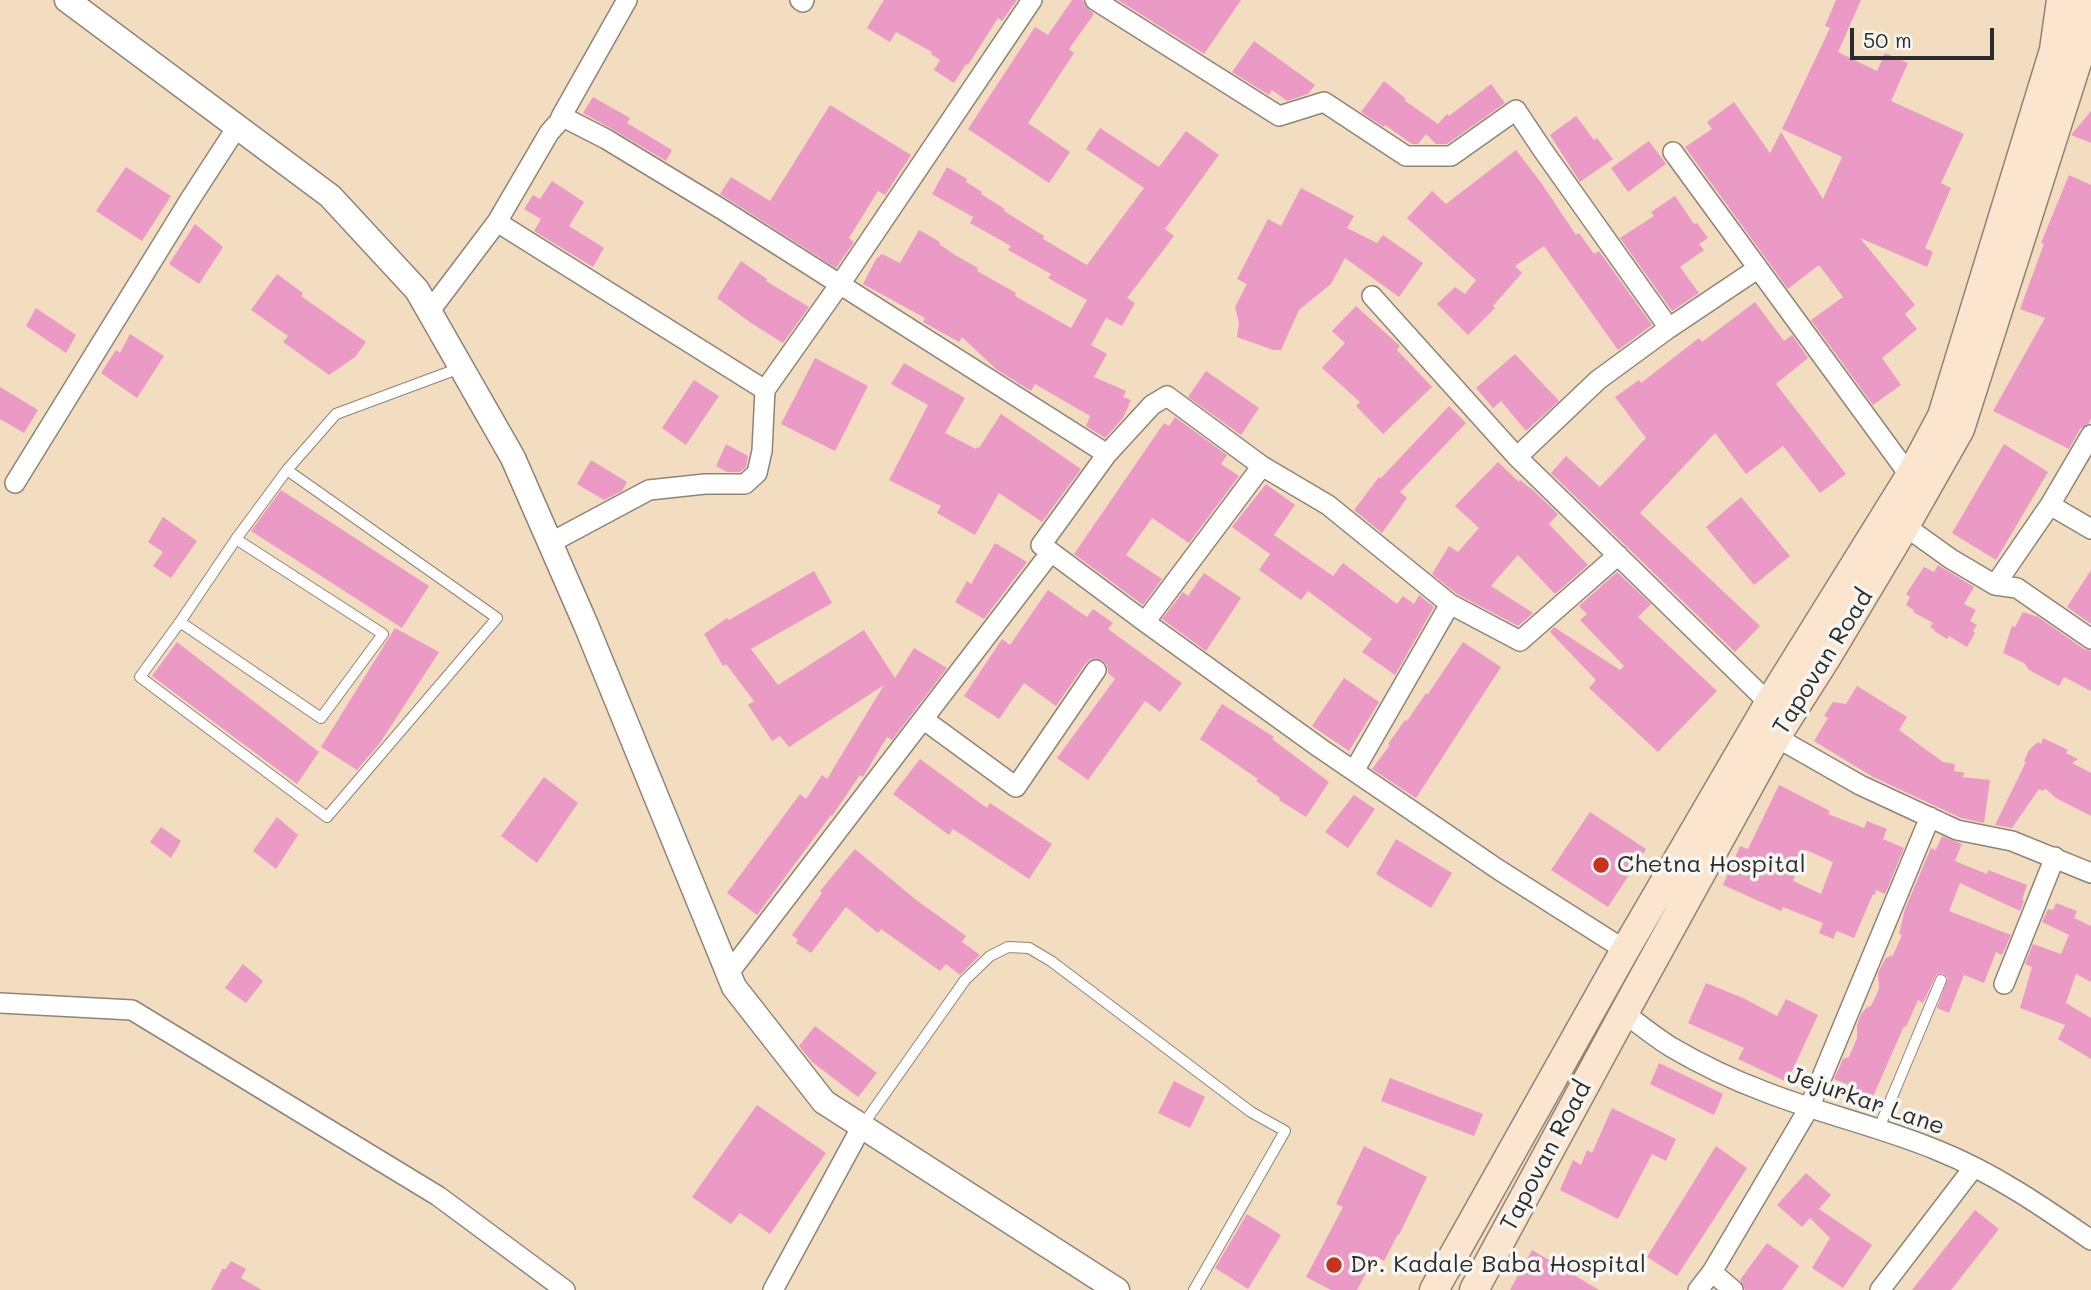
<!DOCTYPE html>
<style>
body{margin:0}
#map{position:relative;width:2091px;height:1290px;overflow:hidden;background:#f3ddc0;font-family:Mali,sans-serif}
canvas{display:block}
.scale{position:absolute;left:1850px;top:28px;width:144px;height:32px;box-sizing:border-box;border:4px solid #2b2b2b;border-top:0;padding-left:9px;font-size:21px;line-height:24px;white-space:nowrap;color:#2b2b2b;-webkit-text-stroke:5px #f6f6f2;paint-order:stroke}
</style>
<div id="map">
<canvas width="2091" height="1290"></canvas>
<div class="scale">50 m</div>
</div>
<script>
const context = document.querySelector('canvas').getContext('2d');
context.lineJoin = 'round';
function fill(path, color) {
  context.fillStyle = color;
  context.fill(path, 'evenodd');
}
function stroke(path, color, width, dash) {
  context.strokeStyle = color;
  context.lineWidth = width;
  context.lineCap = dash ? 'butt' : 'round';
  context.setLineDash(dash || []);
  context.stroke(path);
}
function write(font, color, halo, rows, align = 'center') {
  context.font = font + ' Mali,sans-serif';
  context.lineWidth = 7;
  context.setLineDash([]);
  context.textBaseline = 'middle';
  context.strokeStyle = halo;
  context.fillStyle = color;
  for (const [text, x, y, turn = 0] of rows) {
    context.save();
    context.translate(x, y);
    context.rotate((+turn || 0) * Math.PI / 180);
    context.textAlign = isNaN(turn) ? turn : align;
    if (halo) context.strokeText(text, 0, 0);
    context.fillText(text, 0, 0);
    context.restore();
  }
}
fill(new Path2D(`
 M884,0H1017L1002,21L998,18L968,65L966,64L954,83L934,70L940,60L931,54L932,52L896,32L890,42L867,28Z
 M1072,0H1083L1085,6L1094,14L1069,49L1074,53L1028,123L1070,152L1049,183L968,129L1035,27L1048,35Z
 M1118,0H1241L1204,54Z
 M1836,0H1861L1838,52L1877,71L1885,53L1908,63L1891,101L1964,134L1941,183L1951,188L1925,248L1933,252L1927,267L1860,238L1915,305L1905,314L1917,329L1882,358L1901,385L1873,405L1811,320L1843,297L1819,265L1788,289L1685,147L1712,129L1707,122L1734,102L1770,153L1781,132L1823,199L1842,157L1782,129L1830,28L1825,26Z
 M1254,41L1315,85L1308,94L1287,101L1272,90L1269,95L1232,72Z
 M1384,81L1406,99L1404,100L1438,124L1447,114L1449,116L1491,84L1505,103L1447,144H1436L1426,134L1418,144H1412L1385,125L1384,127L1361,112Z
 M593,97L630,118L627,123L672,150L666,161L612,129L583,113Z
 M830,105L911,155L885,195L878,191L849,238L854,242L836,268L720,194L731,177L770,201Z
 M2091,111V143L2071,135Z
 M1576,116L1594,140L1597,138L1613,159L1580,182L1550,135Z
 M1100,128L1159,167L1186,131L1219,155L1165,229L1174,236L1127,298L1135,303L1122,326L1106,318L1091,345L1107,354L1094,377L1126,391L1123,397L1131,400L1123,418L1105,438L1086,426L1090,416L1035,384L1031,391L996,369L962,337L959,342L923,322L925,318L863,284L876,259L882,254L900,263L919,230L940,242L939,244L955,255L978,268L977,271L1016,293L1015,296L1071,328L1087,300L1048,278L1051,274L1008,250L1011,246L970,223L973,217L932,194L947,167L967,179L966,182L982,192L981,194L1005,209L1004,211L1044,236L1043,239L1087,265L1144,188L1086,149Z
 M1649,141L1666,164L1628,192L1611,168Z
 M1516,150L1542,184L1576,235L1579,233L1594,254L1599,251L1652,325L1618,350L1544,246L1515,266L1522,273L1493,306L1495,308L1468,335L1437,304L1455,287L1465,294L1476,280L1407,218L1432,191L1446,204Z
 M126,167L171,196L142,241L96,211Z
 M2069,175L2091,185V418L2089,423L2080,429L2069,449L1993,411L2045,318L2020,309L2044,244L2041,243Z
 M552,181L584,202L569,226L604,248L593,267L534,231L541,219L524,209L533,195L540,199Z
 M1301,188L1354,216L1347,228L1377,243L1383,235L1423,263L1399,297L1345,258L1331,284L1299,310L1281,350H1273L1237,337L1239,323L1235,307L1247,284L1237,279L1268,219L1281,226Z
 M1675,196L1694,224L1697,223L1708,238L1699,244L1704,250L1680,267L1699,293L1672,311L1620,238L1654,216L1651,212Z
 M195,224L223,247L199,284L169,264Z
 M741,261L767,279L766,281L809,307L783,343L751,323L717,298Z
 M277,274L303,293L301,296L366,342L355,357L329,375L283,342L288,336L251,310Z
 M1755,302L1784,341L1792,335L1808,358L1776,384L1846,474L1820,493L1783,446L1746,474L1715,433L1640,513L1760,626L1735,652L1551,473L1566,456L1600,487L1646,438L1615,397L1639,380L1641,383L1699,338L1702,342Z
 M1356,306L1400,346L1397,350L1432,387L1383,434L1356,406L1360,402L1322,368L1345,343L1332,331Z
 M36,308L76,335L66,353L26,326Z
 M130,334L164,356L137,398L101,373L116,350L120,353Z
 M1515,354L1559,401L1526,431L1501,401L1493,408L1476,388Z
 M815,358L868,386L835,451L781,424Z
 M904,363L965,398L945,433L976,449L977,447L979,448L1001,414L1081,469L1042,522L999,493L975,535L937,513L941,506L889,480L928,405L891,384Z
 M1206,371L1259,408L1241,435L1188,397Z
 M694,380L719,396L686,445L662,428Z
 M0,387L38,410L24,433L0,419Z
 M1449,406L1466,423L1400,492L1407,498L1382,533L1354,510L1379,477L1381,478Z
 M1175,417L1227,455L1221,464L1239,476L1189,543L1152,518L1126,555L1162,579L1143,605L1074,554L1164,423L1169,426Z
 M726,444L748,456L746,467L740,472H727L716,466Z
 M2004,444L2048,472L1996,560L1952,533Z
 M591,460L627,482L622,491L604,500L577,484Z
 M1498,462L1519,482L1520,480L1534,491L1558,514L1549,524L1588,565L1555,594L1518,555L1491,586L1533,613L1518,626L1457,594L1432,574L1449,546L1458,552L1479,528L1455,506Z
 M1266,484L1295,505L1274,535L1333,576L1343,563L1397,604L1403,596L1414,604L1419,595L1434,607L1395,675L1362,652L1372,639L1308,591L1301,600L1259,570L1270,554L1232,527Z
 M281,490L429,586L402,628L251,531Z
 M1741,497L1790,556L1754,585L1706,527Z
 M163,517L197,541L171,578L153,566L163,552L148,542Z
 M995,543L1027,562L984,619L955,602L967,581L971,584Z
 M1938,565L1974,587L1964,604L1976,610L1970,621L1977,625L1973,631L1975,633L1967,647L1949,636L1947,639L1934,631L1935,630L1930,627L1933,623L1913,612L1914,610L1906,605L1910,597L1906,594L1924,567L1934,572Z
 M2091,570V624L2067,607Z
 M814,571L832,603L751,649L778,685L864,630L895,678L914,648L947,668L892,740L887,737L863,777L860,775L832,816L831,815L757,915L727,893L800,794L806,799L822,775L827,779L884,685L789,747L780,736L772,741L748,705L754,701L726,664L723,666L704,634L727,618L729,620Z
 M1617,572L1651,604L1638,617L1717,691L1658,752L1589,688L1596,680L1550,632L1554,627L1620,670L1624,666L1580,620L1587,614L1579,606Z
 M1204,573L1241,598L1206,651L1162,619L1183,592L1188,596Z
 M1048,590L1087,617L1093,609L1113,623L1108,629L1182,683L1160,712L1145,701L1088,780L1057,758L1115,679L1108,673L1107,665L1102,660L1091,659L1086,663L1056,706L1024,683L999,719L964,696L1002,639L1010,645Z
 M2023,612L2038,617L2084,649L2091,651V691L2064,677L2059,686L2029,670L2024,663L2003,653L2012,626L2015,627Z
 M395,628L439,652L380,743L357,770L321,747Z
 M177,642L319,752L297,784L152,676Z
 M1463,642L1501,667L1416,798L1372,769L1390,745L1388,744L1405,720L1407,721L1426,693L1428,694Z
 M1344,678L1379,702L1349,751L1312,726Z
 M1857,686L1907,717L1899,730L1943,762L1955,764L1954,771L1965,773L1962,777L1990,780L1984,823L1961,818L1873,777L1814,741L1828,718L1824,716L1833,702L1846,704Z
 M1222,704L1274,737L1272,739L1329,782L1306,817L1279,800L1280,798L1256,781L1258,779L1200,739Z
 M2043,738L2068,750L2066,753L2078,759L2072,763L2091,773V816L2056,798L2046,789L2042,791L2039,789L2012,828L1995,825L2026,762L2024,761L2029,750L2038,742L2041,744Z
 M920,759L987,808L990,803L1052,844L1029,879L953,829L949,835L893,794Z
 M544,777L578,803L537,863L501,836Z
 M1779,785L1830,811L1828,814L1864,828L1867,821L1887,829L1883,839L1904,848L1885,894L1876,890L1875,895L1873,894L1854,938L1837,931L1833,939L1819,933L1823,923L1783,907L1781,911L1723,885L1740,846L1748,849ZM1806,850L1833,862L1821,894L1793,881Z
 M1354,795L1375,809L1348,848L1325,832Z
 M1590,812L1646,849L1608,907L1551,870Z
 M277,817L298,835L276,869L253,851Z
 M161,827L181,841L171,858L150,842Z
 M1942,836L1962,844L1955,861L1987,874L1988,870L2027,885L2022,900L2024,901L2020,911L1960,883L1949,911L2011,935L2002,955L1996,952L1984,983L1964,975L1949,1013L1937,1008L1948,978L1943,973L1936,975L1923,1003L1918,1000L1906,1027L1904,1026L1872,1099L1855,1091L1856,1088L1834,1079L1843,1059L1849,1057L1857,1038V1025L1861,1014L1866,1008L1871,1006L1879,989L1878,973L1882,965L1886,958L1893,955L1902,935L1899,934L1905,909L1931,848L1936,850Z
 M1396,839L1452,873L1431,908L1376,874Z
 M855,849L915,899L966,936L962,942L980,955L960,975L946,964L940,971L881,929L878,933L846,907L811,953L796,943L798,940L792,935L822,893L820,891Z
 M2056,903L2077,911L2074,918L2091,926V982L2076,974L2066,1003L2091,1018V1059L2058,1039L2065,1025L2020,1008L2032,967L2025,964L2033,944L2061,954L2069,935L2042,922L2048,909L2053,910Z
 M243,964L263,981L246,1003L225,988Z
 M1706,983L1743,998L1777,1016L1786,999L1818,1015L1787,1082L1738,1059L1744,1048L1688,1023Z
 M815,1026L877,1073L858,1097L812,1062L799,1046Z
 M1659,1063L1723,1094L1714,1115L1650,1084Z
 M1390,1078L1483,1114L1474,1136L1381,1101Z
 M1174,1081L1205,1097L1190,1128L1158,1113Z
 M757,1105L826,1153L770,1234L740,1213L731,1224L692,1197Z
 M1612,1108L1676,1139L1666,1161L1652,1154L1618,1219L1560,1190L1573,1160L1581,1165L1587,1150L1592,1153Z
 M1364,1146L1427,1177L1399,1235L1398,1234L1384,1261L1375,1256L1357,1290H1331L1306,1277L1343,1207L1336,1204Z
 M1716,1146L1747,1168L1677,1276L1647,1257Z
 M1806,1173L1831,1195L1819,1209L1872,1245L1843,1288L1812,1268L1830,1238L1810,1218L1802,1227L1777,1205Z
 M1975,1210L1999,1229L1951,1290H1912Z
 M1247,1214L1281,1235L1248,1289L1215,1268Z
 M1767,1243L1799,1266L1782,1290H1745L1740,1280Z
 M1532,1250L1599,1290H1510Z
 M231,1261L246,1269L241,1278L262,1290H211L223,1268L225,1270Z`), '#ea9ac5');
const service = new Path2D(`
 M287,470L497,618L327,817L140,677L180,622L236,539L287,470L336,414L460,368
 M180,622L321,718L383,634L236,539
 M862,1126L965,980L990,956L1008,947L1029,948L1051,961L1251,1112L1285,1131L1194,1290
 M1879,1128L1941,980`);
const minor = new Path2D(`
 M800,0L803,2L804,0
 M1095,0L1279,116L1324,102L1406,156H1451L1516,110L1542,149L1669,328
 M561,117L627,0
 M1673,152L1910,476
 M497,222L765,390L847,274L1032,0
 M1757,269L1669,328L1598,380L1517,457L1769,703
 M1372,296L1517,457
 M429,312L497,222L549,133L563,117L606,139L723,210L1107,454L1041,545L1051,552
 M1107,454L1152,405L1167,396L1262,466L1328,505L1450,604L1520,641L1618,555
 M15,483L189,201L237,127
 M2050,505L2091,529
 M1905,526L1951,559L1995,585L2017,588L2091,639
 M550,543L649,490L705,484H745L757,473L762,451L765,390
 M1995,585L2050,505L2091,435
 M1145,622L1262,466
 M923,719L1016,787L1096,670
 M1767,732L1860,785L1957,830L2012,841L2091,873
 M1354,771L1450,604
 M728,974L1051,552L1145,622L1320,748L1499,870L1625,950
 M2004,984L2055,857
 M0,1003L132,1010L438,1196L565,1290
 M1624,1013C1639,1024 1655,1037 1671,1047C1700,1064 1731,1079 1763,1091C1821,1114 1882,1127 1939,1151C1994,1173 2043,1207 2091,1240
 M1712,1272L1809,1108L1930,817
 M773,1290L862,1126
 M1698,1290L1712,1272L1733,1290
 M1880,1290L1974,1167`);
const tertiary = new Path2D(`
 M67,0L330,196L417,290L513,458L586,625L734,987L824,1102L1117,1290`);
const secondary = new Path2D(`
 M1434,1290L1625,950L1769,703L1910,476L1942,416L2054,50L2061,0
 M1474,1290L1624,1013L1776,737L1825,660L1905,526L1960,429L2079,56L2089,0`);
stroke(service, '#8f8476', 12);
stroke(minor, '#8f8476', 22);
stroke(tertiary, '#8f8476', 27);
stroke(secondary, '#8f8476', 31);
stroke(service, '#fff', 10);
stroke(minor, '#fff', 19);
stroke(tertiary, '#fff', 24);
stroke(secondary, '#fbe5cf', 28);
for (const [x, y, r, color] of [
 [1601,865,9,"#c8321e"],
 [1334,1265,9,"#c8321e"]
]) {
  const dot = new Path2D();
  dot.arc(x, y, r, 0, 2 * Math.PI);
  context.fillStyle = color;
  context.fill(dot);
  stroke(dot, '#f6f6f2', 2.5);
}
write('24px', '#2b2b2b', '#f6f6f2', [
 ["Tapovan Road",1823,662,-58],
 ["Jejurkar Lane",1866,1101,19],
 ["Tapovan Road",1546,1156,-62]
]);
write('24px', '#2b2b2b', '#f6f6f2', [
 ["Chetna Hospital",1617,865],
 ["Dr. Kadale Baba Hospital",1350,1265]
], 'left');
</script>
